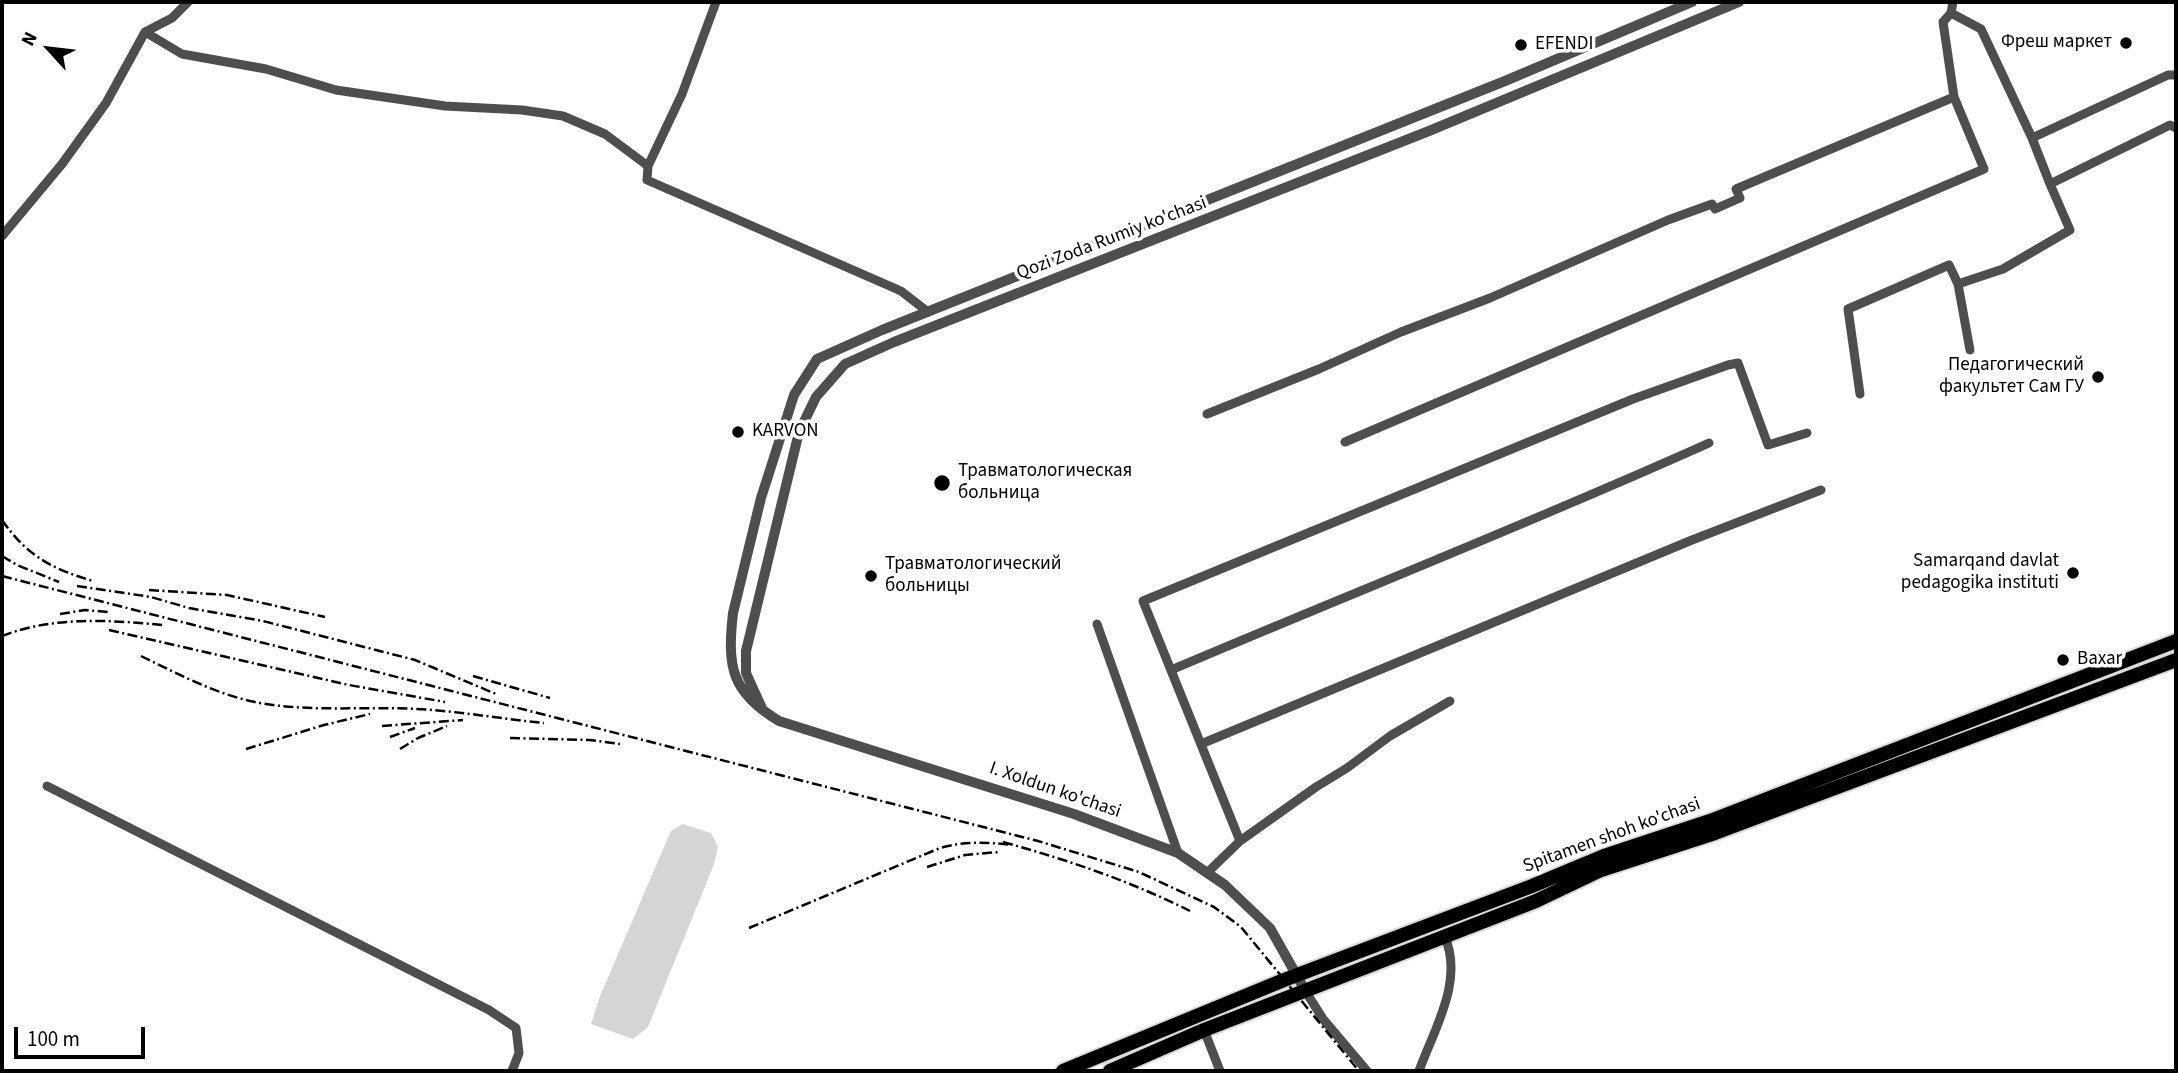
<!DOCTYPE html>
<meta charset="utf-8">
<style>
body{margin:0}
#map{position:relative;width:2178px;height:1073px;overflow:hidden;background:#fff;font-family:"Source Sans 3",sans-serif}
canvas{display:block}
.frame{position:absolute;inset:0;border:4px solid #000;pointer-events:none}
.north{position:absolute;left:14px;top:14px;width:70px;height:70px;-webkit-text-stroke:5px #fff;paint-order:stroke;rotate:297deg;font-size:19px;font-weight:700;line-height:28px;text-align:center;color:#000}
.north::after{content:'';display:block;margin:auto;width:24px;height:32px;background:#000;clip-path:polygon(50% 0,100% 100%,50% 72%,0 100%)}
.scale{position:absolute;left:14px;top:1027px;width:131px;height:32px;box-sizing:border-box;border:4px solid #000;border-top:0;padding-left:9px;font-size:21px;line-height:24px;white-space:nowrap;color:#000;-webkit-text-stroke:5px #fff;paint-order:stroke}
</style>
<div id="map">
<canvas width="2178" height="1073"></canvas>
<div class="frame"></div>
<div class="north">N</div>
<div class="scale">100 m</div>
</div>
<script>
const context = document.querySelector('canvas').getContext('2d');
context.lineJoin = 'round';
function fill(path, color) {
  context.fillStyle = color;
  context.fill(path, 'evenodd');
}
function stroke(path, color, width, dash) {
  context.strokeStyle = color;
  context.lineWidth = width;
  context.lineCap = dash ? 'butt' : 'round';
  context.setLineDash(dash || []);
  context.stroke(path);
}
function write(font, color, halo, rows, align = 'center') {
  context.font = font + ' "Source Sans 3",sans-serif';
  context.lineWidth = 7;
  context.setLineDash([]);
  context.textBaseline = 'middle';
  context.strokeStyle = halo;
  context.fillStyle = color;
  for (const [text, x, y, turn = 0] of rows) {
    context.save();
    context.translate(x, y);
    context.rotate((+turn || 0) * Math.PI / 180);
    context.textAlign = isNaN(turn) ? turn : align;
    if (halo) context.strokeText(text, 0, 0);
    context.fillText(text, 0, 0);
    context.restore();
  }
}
fill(new Path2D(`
 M683,824L711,833L718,847L714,864L648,1027L633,1039L591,1024L600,996L671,831Z`), '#d5d5d5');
const primary = new Path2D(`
 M1063,1071L1284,980L1532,886L1604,856L1710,821L2176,641
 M1110,1071L1204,1030L1536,901L1601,870L1715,833L2176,660`);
stroke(primary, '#dbdbdb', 18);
stroke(new Path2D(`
 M716,2L682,94L648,166L647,180L901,291L928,312
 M1951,13L1953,2
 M145,32L182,54L266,69L336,90L445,106L522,110L563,116L605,134L648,166
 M2032,138L2050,184
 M2,236L62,164L106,103L145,32L172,18L188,2
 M1970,350L1958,284L2003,269L2070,230L2050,184L2170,125L2176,128
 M1860,394L1848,309L1949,265L1958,284
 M1207,414L1319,369L1401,332L1490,298L1668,220L1712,204L1715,209L1740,198L1736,189L1954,97
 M1345,442L1984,169L1954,97L1943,22L1951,13L1981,29L2032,138L2168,75H2176
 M1097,624L1178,853
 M1171,670C1350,594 1531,523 1709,443
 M1201,744L1692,540L1821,490
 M47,786L489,1010L516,1028L519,1053L512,1071
 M1240,841L1143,601L1633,399L1728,365L1738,363L1768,445L1807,433
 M1208,872L1240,841L1316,787L1347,768L1390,736L1450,701
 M1306,992L1323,1019L1367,1071
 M1204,1030L1220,1071
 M1419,1071C1434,1029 1465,980 1444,935`), '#4e4e4e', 9);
stroke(new Path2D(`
 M761,706L746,673V651L799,432L816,397L845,364L894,342L1429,131L1739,2
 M1306,992L1270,928L1225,885L1178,853L1074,814L779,721C731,692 727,667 733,613L761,498L794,395L817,359L882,330L1505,81L1692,2`), '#4e4e4e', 10);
stroke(primary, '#000', 14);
stroke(new Path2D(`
 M2,520C27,556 52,569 93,581
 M2,556L17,565L59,582
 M2,576L1038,841L1139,872L1214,907L1241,927L1359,1071
 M77,586L151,597L189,608L263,621L415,660L496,694
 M149,590L227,595L325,617
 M2,599H3
 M60,614L85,610L108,612
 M109,630L349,685L445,702
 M2,636C53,616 109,620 163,625
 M141,656C176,673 212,692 250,701C304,713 361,706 416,709C459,711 501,719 544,723
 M473,676L550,698
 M382,726L463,720
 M390,737L415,728
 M510,738L590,740L620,744
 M246,749L324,725L370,714
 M400,749L418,738L447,726
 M1003,842C1068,860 1130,881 1190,911
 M927,867L965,855L999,852
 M749,928L940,848C965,841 987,842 1012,845`), '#000', 2.5, [10, 3.5, 2, 3.5]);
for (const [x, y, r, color] of [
 [2126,43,7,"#000"],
 [1521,45,7,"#000"],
 [2098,377,7,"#000"],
 [738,432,7,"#000"],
 [942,483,9,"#000"],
 [2073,573,7,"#000"],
 [871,576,7,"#000"],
 [2063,660,7,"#000"]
]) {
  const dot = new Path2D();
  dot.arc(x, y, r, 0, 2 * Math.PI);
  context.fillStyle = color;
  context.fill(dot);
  stroke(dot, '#fff', 2.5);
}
write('19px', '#000', '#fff', [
 ["Фреш маркет",2112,43,"right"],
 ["EFENDI",1535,45],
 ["Педагогический",2084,366,"right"],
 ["факультет Сам ГУ",2084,388,"right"],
 ["KARVON",752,432],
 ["Травматологическая",958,472],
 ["больница",958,494],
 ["Samarqand davlat",2059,562,"right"],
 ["pedagogika instituti",2059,584,"right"],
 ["Травматологический",885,565],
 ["больницы",885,587],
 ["Baxar",2077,660]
], 'left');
write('19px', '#000', '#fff', [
 ["Qozi Zoda Rumiy ko'chasi",1112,239,-21],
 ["I. Xoldun ko'chasi",1055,791,19],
 ["Spitamen shoh ko'chasi",1612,836,-20]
]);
</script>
